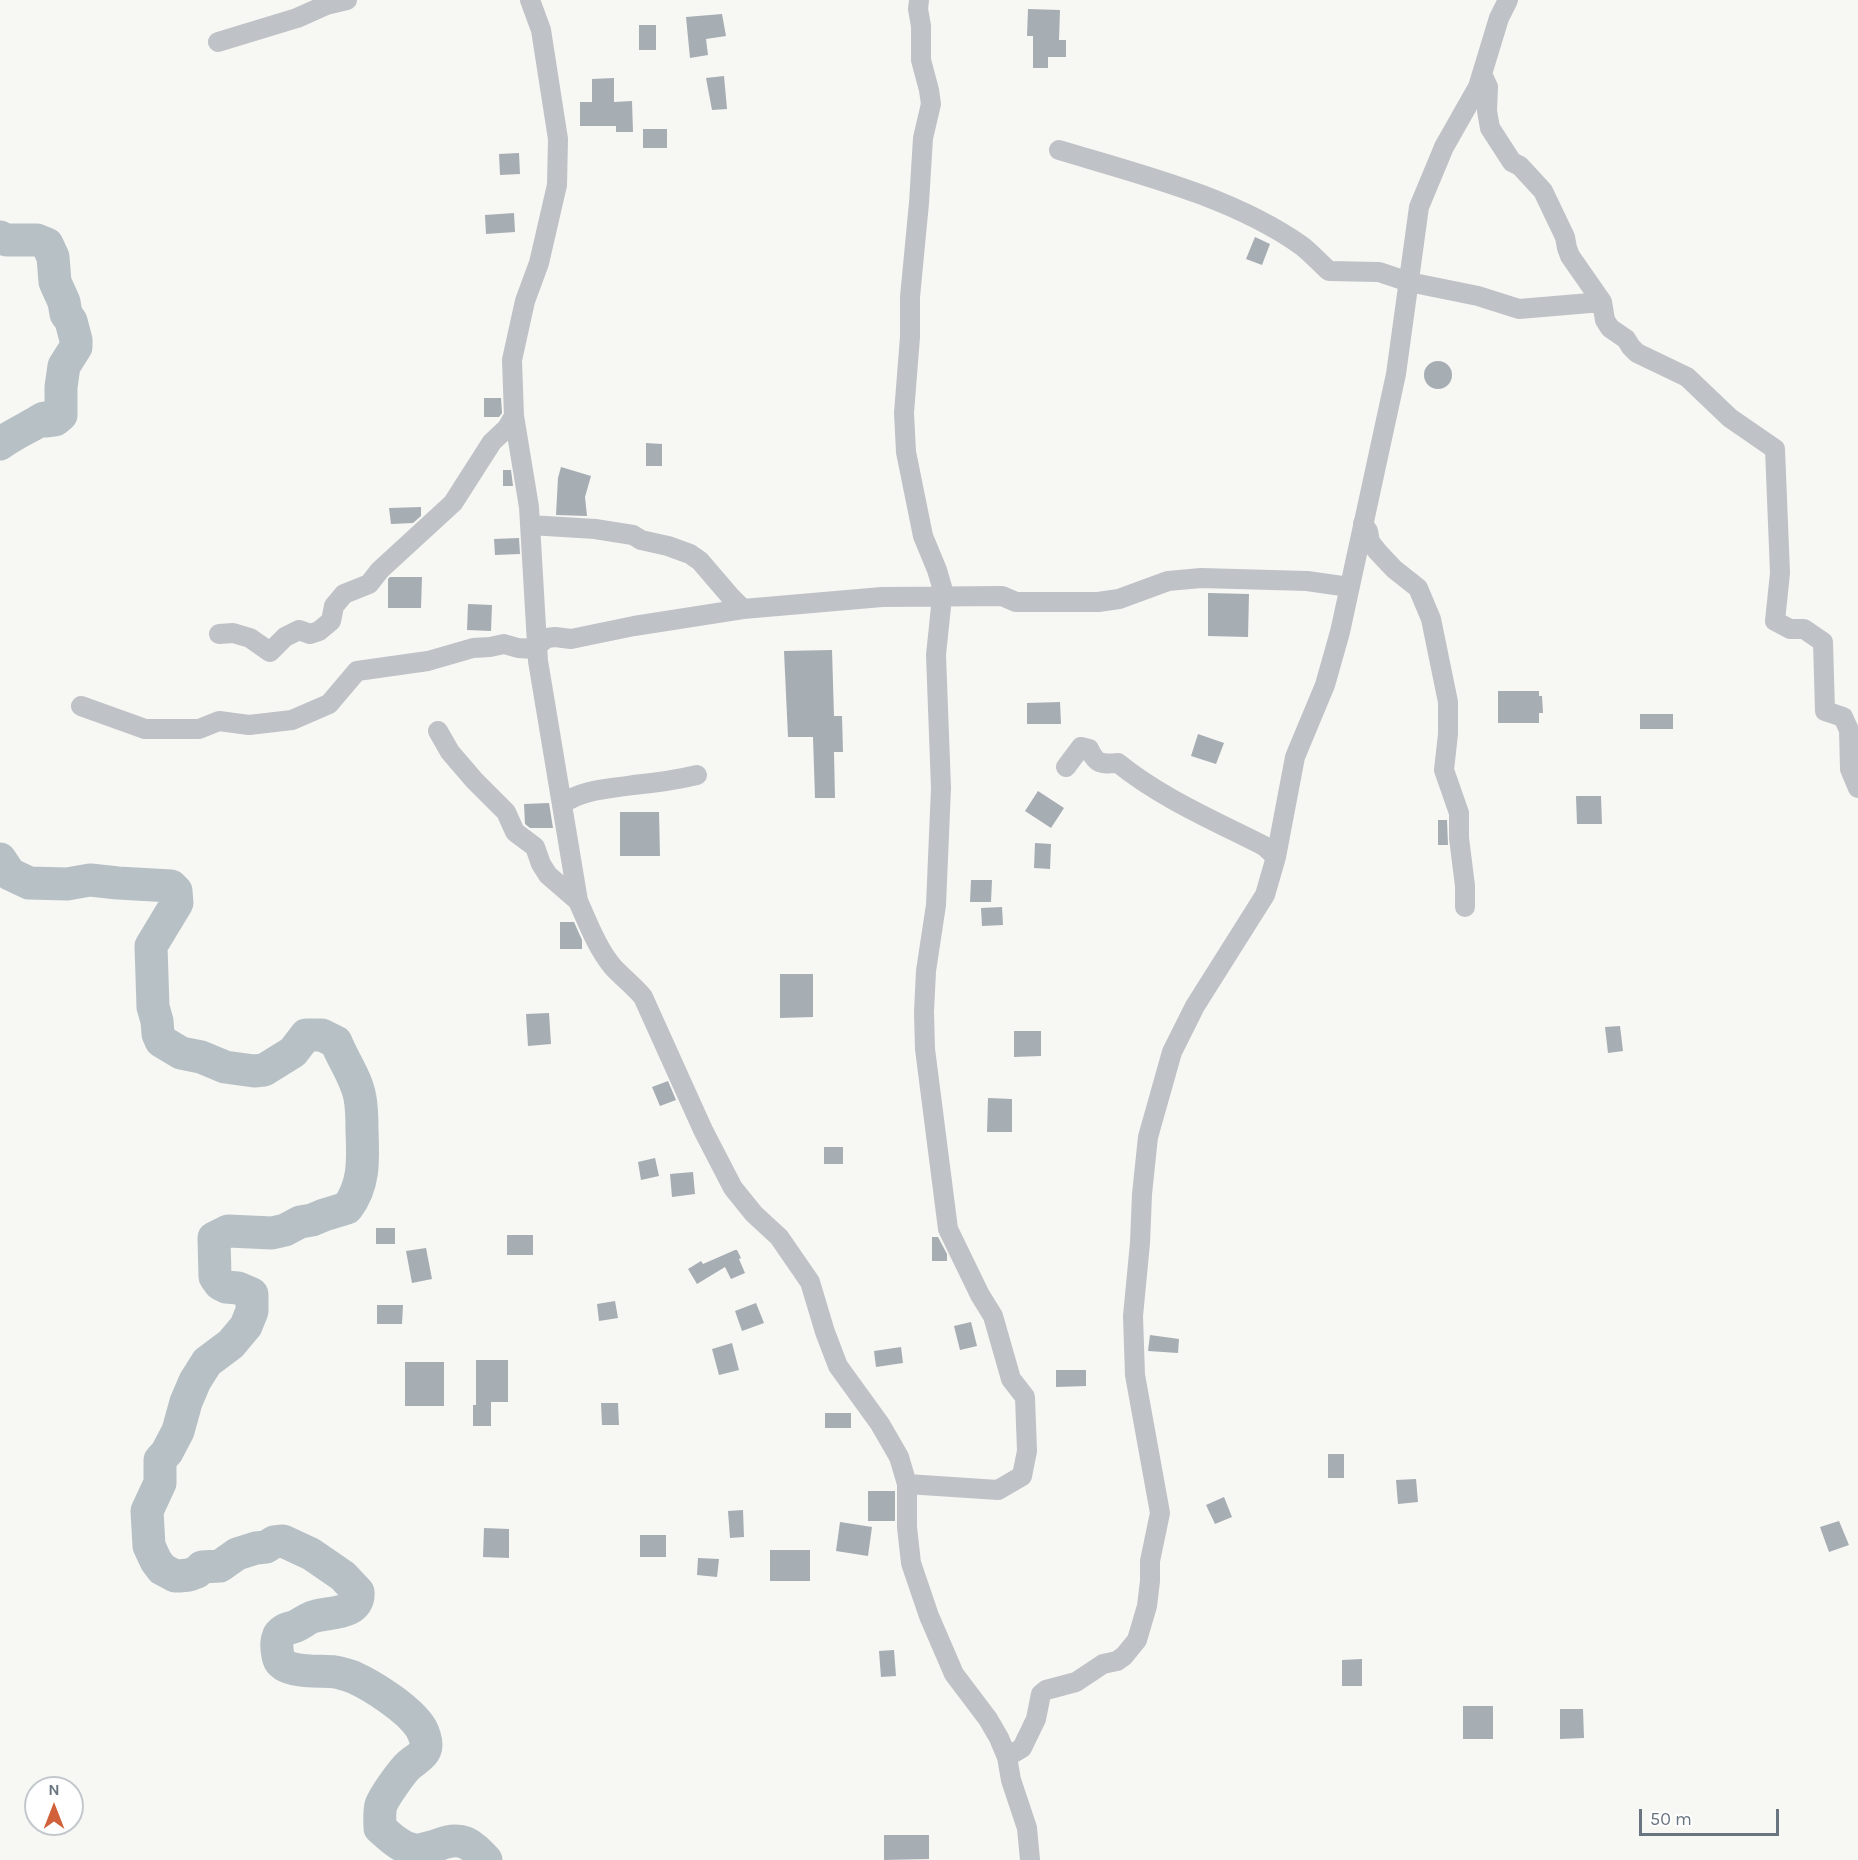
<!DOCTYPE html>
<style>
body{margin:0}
#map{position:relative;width:1858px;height:1860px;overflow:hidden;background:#f7f7f4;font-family:Karla,sans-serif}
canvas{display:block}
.north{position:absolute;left:24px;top:1776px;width:60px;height:60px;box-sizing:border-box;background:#fff;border:2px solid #c3c8cd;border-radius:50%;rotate:0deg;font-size:16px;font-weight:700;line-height:24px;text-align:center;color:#697682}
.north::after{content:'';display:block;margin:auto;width:21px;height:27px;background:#d0613b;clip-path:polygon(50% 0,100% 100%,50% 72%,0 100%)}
.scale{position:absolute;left:1639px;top:1809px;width:140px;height:27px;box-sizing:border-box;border:3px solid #697682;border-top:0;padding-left:8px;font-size:18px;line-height:21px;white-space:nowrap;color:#697682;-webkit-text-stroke:4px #fff;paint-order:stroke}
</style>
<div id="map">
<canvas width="1858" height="1860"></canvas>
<div class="north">N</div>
<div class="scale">50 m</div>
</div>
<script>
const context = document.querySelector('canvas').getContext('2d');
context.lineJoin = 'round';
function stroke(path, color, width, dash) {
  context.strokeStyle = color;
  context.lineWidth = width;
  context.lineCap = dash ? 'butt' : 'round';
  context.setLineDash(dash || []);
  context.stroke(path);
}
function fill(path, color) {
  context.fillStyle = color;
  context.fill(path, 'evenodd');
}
stroke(new Path2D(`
 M0,237L6,240H37L47,244L53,257L55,282L64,302L66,314L71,321L76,340V347L64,366L61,387V415L55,420L47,421L44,418C30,427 13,434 0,444
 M0,859L10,874L29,883L67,884L90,880L118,883L171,886L176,891L177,903L151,946L153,1007L157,1021L158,1034L161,1041L181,1053L201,1057L225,1067L254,1071L264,1070L293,1052L306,1035H322L336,1042C343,1060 357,1079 360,1098C362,1108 362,1120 362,1131C363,1158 365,1185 347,1208L324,1215L312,1220L300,1222L285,1230L272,1233L228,1231L214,1238L215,1277L220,1284L226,1287L238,1288L252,1294V1311L246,1326L231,1344L207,1362L195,1381L186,1402L178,1431L167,1452L160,1460V1483L147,1511L149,1546L156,1561L162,1569L175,1576H179L189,1575L197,1572L202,1567L220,1566L237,1554L256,1548L266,1547L274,1542L283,1541L311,1554L343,1576L358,1592C360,1614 331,1612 316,1616C309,1617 303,1623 296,1626C292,1628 287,1628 283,1631C281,1632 278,1635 278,1638C276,1642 277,1651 278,1656C281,1675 321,1670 335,1672C341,1673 347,1675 353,1677C373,1686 409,1709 421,1728C424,1734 428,1743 425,1750C422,1757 414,1760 409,1765C402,1771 384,1797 381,1805C379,1812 380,1821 380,1828C390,1837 401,1848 415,1850C423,1850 431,1847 438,1845C462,1835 471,1844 486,1860`), '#b7c1c5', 33);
fill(new Path2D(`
 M1028,9L1060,10L1059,40H1066V57H1048V68H1033V36H1027Z
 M722,14L726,36L706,39L708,55L690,58L686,17Z
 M639,25H656V50H639Z
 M724,76L727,109L712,110L706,78Z
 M614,78V102L632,101L633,132H616V126H580V102H592V79Z
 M643,129H667V148H643Z
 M519,153L520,174L500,175L499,154Z
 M514,213L515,232L486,234L485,215Z
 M1255,237L1270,244L1262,265L1246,259Z
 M1424 375a14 14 0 1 1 28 0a14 14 0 1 1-28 0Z
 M484,398H501L502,413L499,417H484Z
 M646,443L662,444V466H646Z
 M561,467L591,476L585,497L587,516L556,515L558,478Z
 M503,470H511L513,486H503Z
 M421,507V516L413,523L391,524L389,508Z
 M519,538L520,554L495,555L494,539Z
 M390,577H422L421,608H388V579Z
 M1208,593L1249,594L1248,637L1208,636Z
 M468,604L492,605L491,631L467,630Z
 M832,650L834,716H842L843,752H834L835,798H815L813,737H788L784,651Z
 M1498,691H1539V696H1542L1543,713H1539V723H1498Z
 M1060,702L1061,724H1027V703Z
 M1640,714H1673V729H1640Z
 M1198,734L1224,743L1216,764L1191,756Z
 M1038,791L1064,808L1051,828L1025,811Z
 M1576,796H1601L1602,824H1577Z
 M549,803L553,828H530L525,824L524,804Z
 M620,812H659L660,856H620Z
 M1438,820H1447L1448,845H1438Z
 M1035,843L1051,844L1050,869L1034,868Z
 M971,880H992L991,902H970Z
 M1002,907L1003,925L982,926L981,908Z
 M560,922H574L582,940V949H560Z
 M780,974H813V1017L780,1018Z
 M549,1013L551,1044L528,1046L526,1014Z
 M1620,1026L1623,1051L1608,1053L1605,1027Z
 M1014,1031H1041V1056L1014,1057Z
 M668,1081L676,1100L660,1106L652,1087Z
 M988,1098L1012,1099V1132H987Z
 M824,1147H843V1164H824Z
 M655,1158L659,1176L641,1180L638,1162Z
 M693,1172L695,1194L672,1197L670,1174Z
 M376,1228H395V1244H376Z
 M507,1235H533V1255H507Z
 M932,1237H938L947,1254V1261H932Z
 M426,1248L432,1279L412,1283L406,1251Z
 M735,1250H737L741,1258L739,1259L745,1273L731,1279L725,1267L697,1284L688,1269L701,1261L703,1264Z
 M615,1301L618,1318L599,1321L597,1304Z
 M756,1303L764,1323L742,1331L735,1311Z
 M377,1305H403L402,1324H377Z
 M971,1322L977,1346L960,1350L954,1326Z
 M1150,1335L1179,1339L1178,1353L1148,1351Z
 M732,1343L739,1370L719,1375L712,1349Z
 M901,1347L903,1363L876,1367L874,1351Z
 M476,1360H508V1402H491V1426H473V1405H476Z
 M405,1362H444V1406H405Z
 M1056,1370H1086V1386L1056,1387Z
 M601,1403H618L619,1425H602Z
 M825,1413H851V1428H825Z
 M1328,1454H1344V1478H1328Z
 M1416,1479L1418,1502L1398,1504L1396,1480Z
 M868,1491H895V1521H868Z
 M1224,1497L1232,1517L1215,1524L1206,1505Z
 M743,1510L744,1537L730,1538L728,1511Z
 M1839,1521L1849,1545L1829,1552L1820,1527Z
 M840,1522L872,1527L868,1556L836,1551Z
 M484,1528L509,1529V1558L483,1557Z
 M640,1535H666V1557H640Z
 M770,1550H810V1581H770Z
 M698,1558L719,1559L717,1577L697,1575Z
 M894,1650L896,1676L881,1677L879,1651Z
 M1362,1659V1686H1342V1660Z
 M1463,1706H1493V1739H1463Z
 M1560,1709H1583L1584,1738L1560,1739Z
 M884,1835H929V1859L884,1860Z`), '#a6adb3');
stroke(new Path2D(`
 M530,0L541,30L558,139L557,185L539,263L525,301L512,360L514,416L529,507L538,661L578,901C588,923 597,948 613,967C622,977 634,986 643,997L703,1130L733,1188L754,1214L779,1237L810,1282L825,1332L838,1366L880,1424L899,1457L907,1484V1527L911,1563L929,1616L954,1674L988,1719L999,1738L1007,1757L1011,1780L1027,1828L1030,1860
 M218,42L297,18L326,5L347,0
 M1482,74L1488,87L1487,111L1490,128L1512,162L1520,166L1543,191L1565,237L1567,248L1570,256L1602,302L1605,320L1610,328L1626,339L1631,347L1637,353L1687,377L1730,418L1775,449L1780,573L1775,621L1790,629H1804L1823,642L1825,711L1843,717L1849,730L1850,769L1858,788
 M1059,150C1139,174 1233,197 1302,246C1311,253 1320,263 1329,271L1379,272L1409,282L1478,296L1519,309L1602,302
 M1363,524L1368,531L1370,542L1378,552L1394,569L1418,588L1431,619L1448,702V734L1444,770L1459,813V838L1465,886V907
 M530,525L595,529L633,535L641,540L668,546L690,554L700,561L730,596L743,609
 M219,634L233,633L250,638L270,652L285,637L299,630L310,634L319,631L331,621L334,606L344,594L369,584L380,570L453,503L492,442L507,428L514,416
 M81,706L145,729H199L219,721L249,725L292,720L329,704L357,671L428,661L473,648L490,647L504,644L518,648L533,649L547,638L555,637L571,639L634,626L743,609L882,597L1002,596L1016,602H1098L1119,599L1168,581L1201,578L1307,581L1349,587
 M438,731L450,752L474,780L506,812L515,832L535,847L541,864L548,875L578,901
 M1066,767L1081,747L1089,749C1097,765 1101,764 1118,763C1161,798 1215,821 1264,846L1276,857
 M562,804C584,789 608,789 633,785C655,783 676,780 697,775
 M907,1484L998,1490L1022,1476L1027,1451L1025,1397L1011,1379L993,1316L980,1295L948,1229L925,1049L924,1012L926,971L936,905L941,788L936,655L942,597V587L937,570L923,536L906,452L904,413L910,337V297L919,203L923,138L931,104L929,90L921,60V26L918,9L919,0
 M1007,1757L1022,1748L1036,1719L1041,1694L1046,1690L1076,1682L1103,1664L1117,1661L1124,1656L1137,1640L1147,1606L1150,1581V1561L1160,1513L1135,1375L1133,1316L1140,1243L1142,1194L1148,1137L1172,1052L1195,1006L1265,895L1276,857L1295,757L1325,685L1340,632L1396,374L1419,207L1444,147L1478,87L1499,18L1508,0`), '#bfc2c6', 20);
</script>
